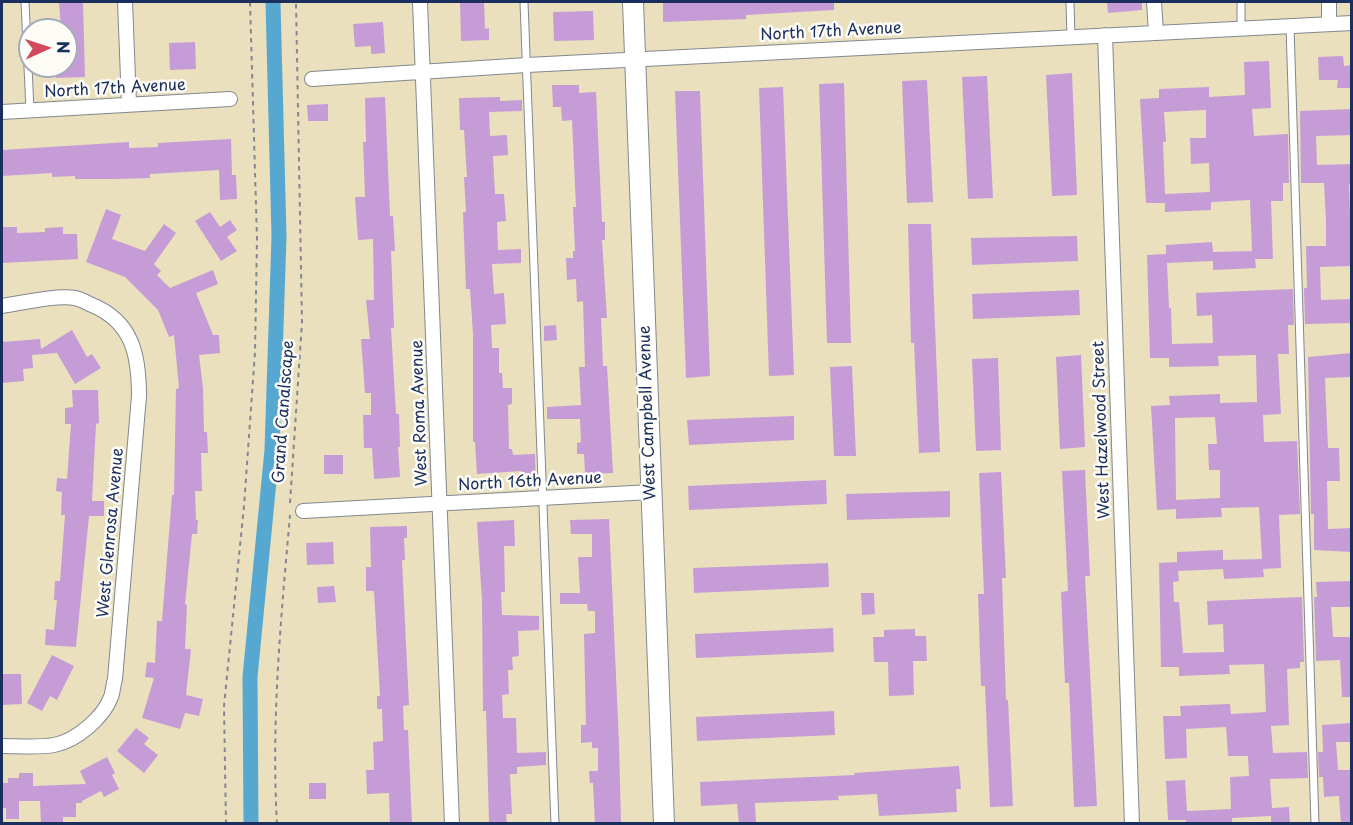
<!DOCTYPE html>
<style>
body{margin:0}
#map{position:relative;width:1353px;height:825px;overflow:hidden;background:#eae0bd;font-family:"Playpen Sans",sans-serif}
canvas{display:block}
.frame{position:absolute;inset:0;border:3px solid #1b2f5e;pointer-events:none}
.north{position:absolute;left:18px;top:18px;width:60px;height:60px;box-sizing:border-box;background:#fdfcf7;border:2px solid #a3aaba;border-radius:50%;rotate:87deg;font-size:16px;font-weight:700;line-height:24px;text-align:center;color:#1b2f5e}
.north::after{content:'';display:block;margin:auto;width:21px;height:27px;background:#d1495b;clip-path:polygon(50% 0,100% 100%,50% 72%,0 100%)}
</style>
<div id="map">
<canvas width="1353" height="825"></canvas>
<div class="frame"></div>
<div class="north">N</div>
</div>
<script>
const context = document.querySelector('canvas').getContext('2d');
context.lineJoin = 'round';
function stroke(path, color, width, dash) {
  context.strokeStyle = color;
  context.lineWidth = width;
  context.lineCap = dash ? 'butt' : 'round';
  context.setLineDash(dash || []);
  context.stroke(path);
}
function fill(path, color) {
  context.fillStyle = color;
  context.fill(path, 'evenodd');
}
function write(font, color, halo, rows, align = 'center') {
  context.font = font + ' "Playpen Sans",sans-serif';
  context.lineWidth = 5;
  context.setLineDash([]);
  context.textBaseline = 'middle';
  context.strokeStyle = halo;
  context.fillStyle = color;
  for (const [text, x, y, turn = 0] of rows) {
    context.save();
    context.translate(x, y);
    context.rotate((+turn || 0) * Math.PI / 180);
    context.textAlign = isNaN(turn) ? turn : align;
    if (halo) context.strokeText(text, 0, 0);
    context.fillText(text, 0, 0);
    context.restore();
  }
}
stroke(new Path2D(`
 M251,824L250,677L272,450L279,236L273,2`), '#57a8d1', 15);
fill(new Path2D(`
 M59,2H83L85,77L56,78L55,66H66V30H61Z
 M460,2H484L485,29L489,28V40L461,41Z
 M663,2H834V10L746,15V19L663,22Z
 M1107,2H1142V10L1108,13Z
 M593,11L594,40L554,41L553,12Z
 M383,22L385,53L371,54V46L355,47L353,24Z
 M195,42L196,69L170,70L169,43Z
 M1343,56L1344,66L1352,65V88H1337L1338,80H1319L1318,57Z
 M1269,61L1271,108L1252,109L1254,136L1288,134L1289,183H1283V201H1271L1273,259H1255L1256,268L1213,270V261L1167,263L1169,308H1171L1172,344L1213,343L1212,315L1197,316L1196,293L1293,289L1294,325H1288L1289,354H1278L1281,414L1263,415L1264,442L1297,441L1300,514L1279,515L1281,568L1263,569L1264,577L1224,579L1223,569L1178,571L1179,581L1173,582L1174,602H1179L1183,653L1224,652L1223,624L1208,625L1207,601L1302,597L1304,662H1300V668L1287,669L1289,725L1271,726L1273,753L1307,752L1308,778L1270,779L1272,808L1289,807L1290,824H1271V816L1232,818V824H1186V820H1168L1166,781L1185,780L1187,811L1231,809L1230,777L1249,776L1248,756H1228L1226,727L1186,729L1187,758L1165,759L1163,716H1181L1180,706L1230,704L1231,714L1266,712L1264,664L1229,665L1230,674L1179,676V667H1161L1159,563L1177,562V552L1223,550V560L1262,559L1259,507L1221,508L1222,517L1176,519V509L1157,510L1151,406L1170,405L1169,396L1220,394V403L1257,402L1256,355L1218,356L1219,366L1169,367V358H1150L1147,255L1166,254V245L1212,242L1213,252L1252,251L1250,200L1211,202V210L1165,212V203H1146L1140,99L1159,98V89L1209,87V97L1245,95L1244,62ZM1206,110V138H1190L1191,164L1209,163L1210,192L1165,194L1163,142H1166L1164,112ZM1215,417L1217,444H1208L1209,470H1220V498L1176,500L1175,418Z
 M1072,73L1077,195L1052,196L1046,75Z
 M987,76L993,198L968,199L962,77Z
 M927,80L933,202L907,203L902,81Z
 M844,83L851,343H827L819,84Z
 M552,85H579V93L596,92L602,222H605V240H602L607,318H601L603,366H607L613,473L585,474L584,454H577V443L581,442L580,419H547V407L581,405L579,367H585L583,301L577,302L576,279L567,280L566,258H573V251H575L573,207H576L572,120L562,121L561,107H553Z
 M783,87L794,375L769,376L759,88Z
 M675,91H700L710,376L686,378Z
 M385,97L390,216H393L395,251H391L394,328H391L396,414H399L400,447H398L400,477L374,479L372,448H364L363,415H371V393H365L361,339H370L366,300H374L373,239L358,240L355,197H365L363,142H366L365,98Z
 M500,97V101L522,100V111L489,112L490,136L507,135L508,155L493,156L495,194H504L506,221L497,222L498,250L521,249V263L492,264L494,294L504,293L506,324L491,325L492,348H499V373H502L503,388H512V404L508,405L509,449H512L513,455L535,454L536,483L522,484L521,471L477,474L475,442H473V334L470,289H466L463,212H466L464,177H467L464,130H460L459,98Z
 M328,104V121H308L307,105Z
 M1352,109V135L1316,136L1317,165L1352,164V184H1349L1352,266L1320,267L1321,300L1352,299V323L1305,324L1304,288H1307L1306,246H1326V221L1324,183H1301L1300,111Z
 M231,139L232,175H236L237,199L220,200L219,170L150,174V178L116,179H75V176L52,177V173L2,176V150L129,142V148L158,147V143Z
 M106,209L121,215L112,239L145,251L164,224L176,233L154,264L161,271L157,275L170,288L213,270L218,284L196,293L213,335H219L220,353L199,355L203,388L204,432H207L208,453H201L202,491H195L196,520H198L197,534H192L185,604L187,605L185,649H191L186,695L203,699L199,716L185,713L180,729L142,718L154,678L145,677L147,662L155,663L157,621H162L172,495H174L176,389L179,388L174,335L169,337L158,310L125,277L86,262Z
 M210,212L220,227L230,220L237,230L227,237L237,251L221,261L195,221Z
 M908,224H931L940,452L919,453L914,343H911Z
 M2,227H17V233L45,232V228L63,227V234H77L78,259L2,263Z
 M1077,236L1078,261L972,265L971,238Z
 M1079,290L1080,315L973,319L972,294Z
 M556,325L557,340L544,341V326Z
 M72,330L87,357L92,354L101,368L75,384L57,353L32,355L33,368L23,369L24,381L2,383V342L40,339L41,349Z
 M1352,353V377L1325,378L1328,448H1339L1340,481H1327L1328,529L1352,528V552L1314,550V514H1311L1308,357Z
 M1081,355L1085,447L1060,449L1056,357Z
 M998,358L1001,450L976,451L972,359Z
 M852,366L856,456H834L830,367Z
 M72,390H98L99,423L96,424L92,501H104V516H89L76,647L45,645L46,629L54,630L57,600H54L55,581H60L65,515H61L62,492L56,491L57,478L67,479L71,424H65V408L73,407Z
 M794,416V440L689,445L687,420Z
 M324,455H343V474H324Z
 M1085,470L1090,576H1085L1097,806L1074,807L1069,683H1065L1061,592L1068,591L1062,471Z
 M1001,472L1006,578H1002L1006,700H1008L1013,806L990,807L985,686H981L978,594H984L979,473Z
 M826,480L827,504L689,510L688,486Z
 M950,491V517L847,520L846,494Z
 M609,519L619,743L621,824H595L593,783H590L589,771H598V748H592V742L581,743V725H586L584,634L595,633V611H588L587,604H560V593H580L578,557H592V534H571L570,520Z
 M514,520L515,546H504L505,592H501L502,615L539,616V630L518,631L519,656L512,657L513,670H508L509,694L502,695L503,718H516L517,753L546,752V765L517,767V774H510L512,814H506L507,824H489L486,711H483L482,601L477,522Z
 M407,526V538H404L405,560H402L409,705L403,706L404,730H408L412,824H390L389,793L367,794L366,770H374L373,742L383,741L382,709H377V696H380L374,591H366V567H371L370,527Z
 M333,542L334,564L307,565L306,543Z
 M828,563L829,587L694,593L693,568Z
 M1352,581V607H1331L1333,637H1352V697H1342L1340,660L1316,661L1314,597H1317L1316,582Z
 M334,586L336,602L318,603L317,587Z
 M861,593H874L875,614L862,615Z
 M833,628L834,652L696,658L695,634Z
 M915,629V636H926L927,661H913L914,695L889,696L888,662H874L873,637H884V630Z
 M52,655L74,666L57,700L50,696L42,711L27,703Z
 M2,674H21L22,704L2,705Z
 M834,711L835,735L697,741L696,717Z
 M1352,723V742H1336L1338,770H1352V824H1341L1339,796L1324,797L1323,777H1319L1318,752H1323L1322,725Z
 M136,728L149,738L144,744L158,755L144,773L117,751Z
 M107,757L115,773L112,775L119,789L104,797L101,791L82,801V803H76V817H63V824H41L40,801H19V819H6V808H2V783H8V778H19V773H33V786L86,784L80,771Z
 M959,766L961,789H956L957,812L879,816L877,794L838,796L839,800L755,803L756,824H739L737,804L701,806L700,782L855,775L854,773Z
 M309,783H326V799H309Z`), '#c69cd7');
const lane = new Path2D(`
 M25,2L30,110
 M524,2L555,824
 M1070,2L1071,37
 M1241,2V29
 M1290,26L1315,824`);
const street = new Path2D(`
 M125,2L129,104
 M420,2L452,824
 M1154,2L1156,33
 M1329,2V24
 M1105,35L1132,824
 M312,79L527,65L1352,23
 M2,112L230,99
 M2,306C23,303 54,295 75,298C81,299 87,303 92,305C133,322 139,356 139,396L115,679C113,685 113,692 111,697C103,718 76,741 54,745C37,748 18,746 2,746
 M303,511L651,492`);
const secondary = new Path2D(`
 M633,2L664,824`);
stroke(lane, '#82888e', 9);
stroke(street, '#82888e', 16);
stroke(secondary, '#82888e', 22);
stroke(new Path2D(`
 M290,503L302,322L296,2
 M226,824L224,706L244,506L255,352L257,239L250,2
 M277,824C271,720 281,618 290,515`), '#82888e', 2, [4.5, 4.5]);
stroke(lane, '#fff', 7);
stroke(street, '#fff', 14);
stroke(secondary, '#fff', 20);
write('16px', '#1b2f5e', '#fdfcf7', [
 ["North 17th Avenue",831,32,-3],
 ["North 17th Avenue",115,89,-3],
 ["Grand Canalscape",284,412,-86],
 ["West Roma Avenue",420,413,-92],
 ["West Campbell Avenue",648,413,-92],
 ["West Hazelwood Street",1102,430,-92],
 ["North 16th Avenue",530,482,-3],
 ["West Glenrosa Avenue",111,533,-85]
]);
</script>
